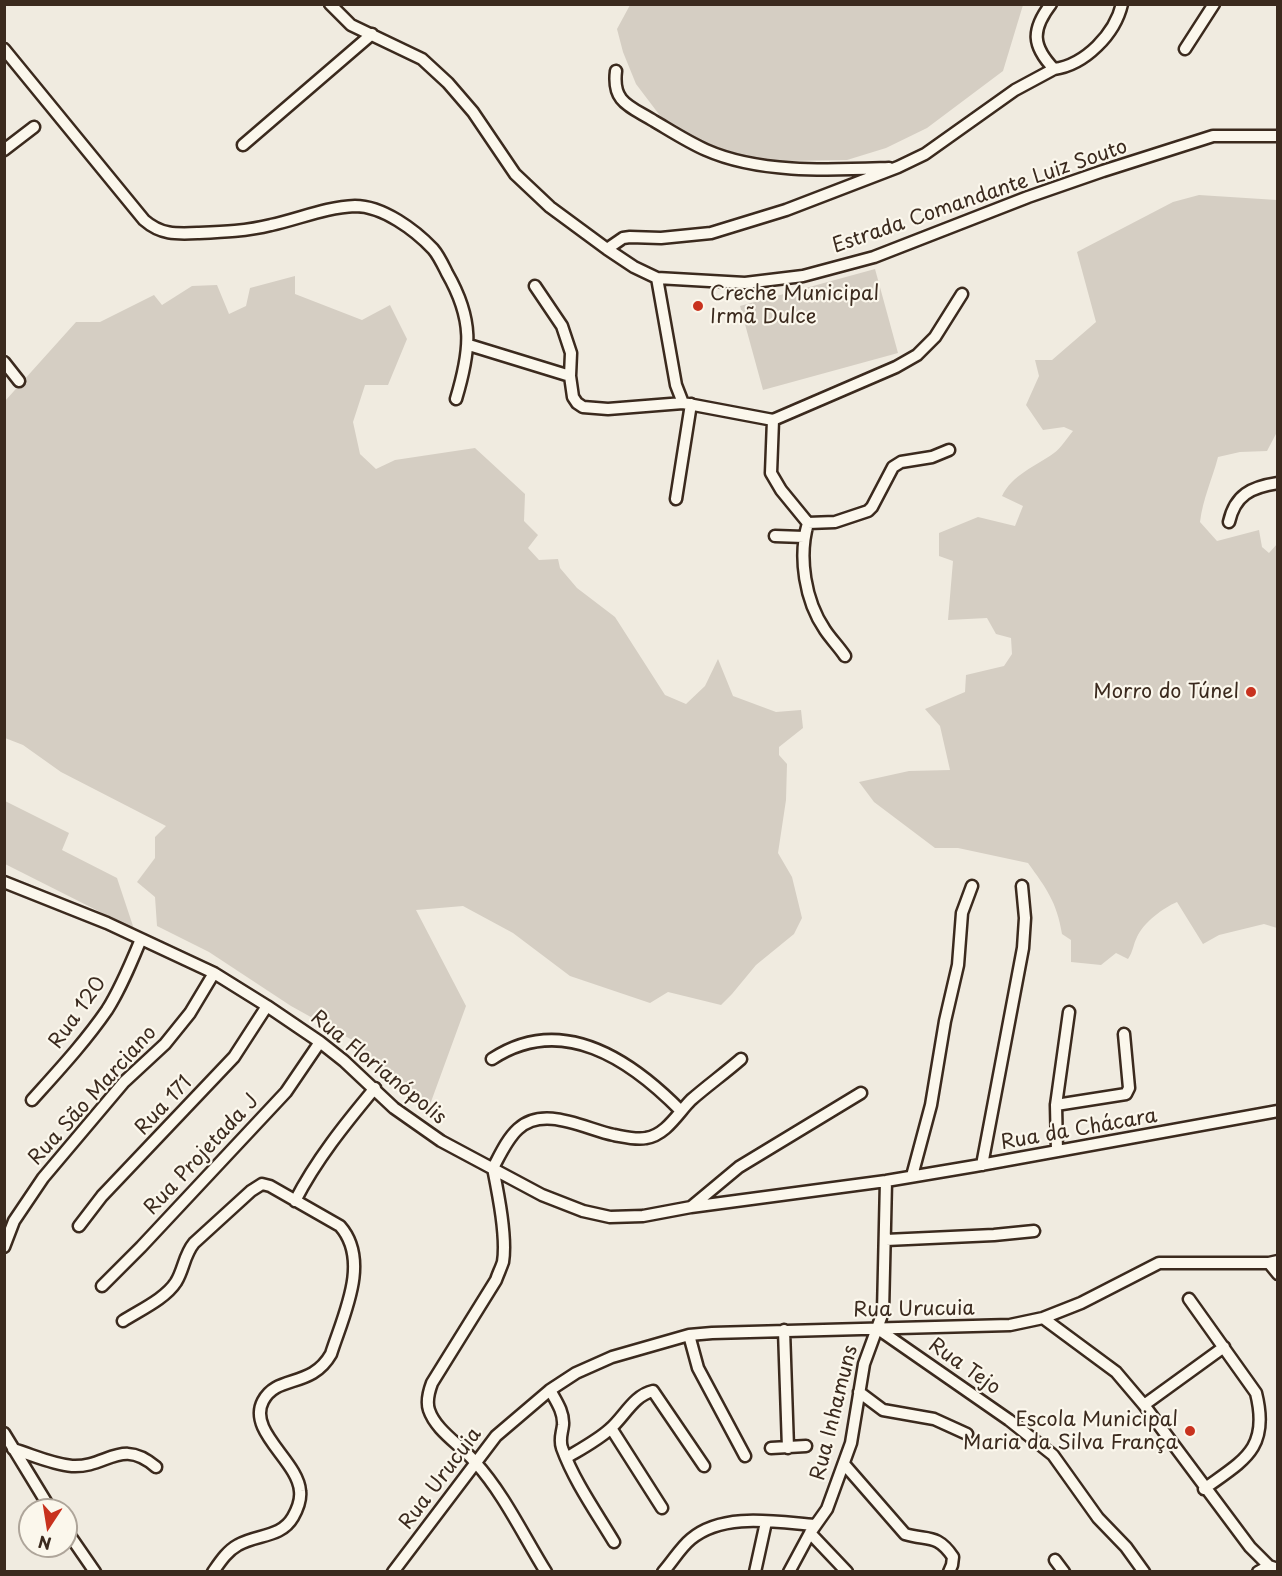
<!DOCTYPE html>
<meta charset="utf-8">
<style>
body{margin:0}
#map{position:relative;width:1282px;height:1576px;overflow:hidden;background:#f0ebe0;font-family:"Playpen Sans",sans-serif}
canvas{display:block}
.frame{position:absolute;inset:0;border:6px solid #3b2a1e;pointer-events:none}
.north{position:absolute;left:18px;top:1498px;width:60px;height:60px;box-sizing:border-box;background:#fbf7ec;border:2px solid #aea59a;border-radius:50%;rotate:192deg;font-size:16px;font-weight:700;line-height:24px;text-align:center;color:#3b2a1e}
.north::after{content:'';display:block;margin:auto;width:21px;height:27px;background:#c8321e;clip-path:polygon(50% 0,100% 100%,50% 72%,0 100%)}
</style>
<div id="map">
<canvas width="1282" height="1576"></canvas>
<div class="frame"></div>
<div class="north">N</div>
</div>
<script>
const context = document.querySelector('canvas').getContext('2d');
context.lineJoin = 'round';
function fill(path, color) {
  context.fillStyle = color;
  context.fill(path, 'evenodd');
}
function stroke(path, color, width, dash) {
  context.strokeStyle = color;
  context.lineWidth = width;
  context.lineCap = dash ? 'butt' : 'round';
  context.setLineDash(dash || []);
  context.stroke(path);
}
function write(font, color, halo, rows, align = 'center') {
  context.font = font + ' "Playpen Sans",sans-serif';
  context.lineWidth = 4.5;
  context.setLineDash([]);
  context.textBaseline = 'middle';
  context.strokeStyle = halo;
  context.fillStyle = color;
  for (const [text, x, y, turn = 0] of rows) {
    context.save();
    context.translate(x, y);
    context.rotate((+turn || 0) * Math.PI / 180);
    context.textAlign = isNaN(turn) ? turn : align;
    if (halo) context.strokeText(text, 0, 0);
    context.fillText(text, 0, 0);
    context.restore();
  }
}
fill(new Path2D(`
 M630,5H1023L1003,71L927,128L886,148L847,160L791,161L756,165L724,158L683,146L636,84L623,52L617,29Z
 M1199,195L1277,200V432L1267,451L1240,452L1218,457C1212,480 1203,498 1200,522L1217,541L1259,530L1262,547L1269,553L1277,544V928L1264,924L1219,935L1203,944L1177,902C1163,908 1144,922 1137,937C1133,945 1133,952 1128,959L1116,953L1101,965L1071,962V940L1062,934C1057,902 1046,888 1028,863L958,848H935L874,802L859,782L909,771L950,770L940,726L925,709L965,692L966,675L1004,666L1012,654L1011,638L996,634L987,618L948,620L953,561L939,556V533L978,517L1015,526L1023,506L1002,496C1012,475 1036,466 1054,453C1061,448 1067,438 1073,431L1064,427L1043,430L1026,405L1039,376L1035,360H1052L1096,322L1077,252L1173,202Z
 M875,269L898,353L763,390L740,306Z
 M295,276V294L362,320L390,305L407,339L388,385H365L353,422L360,454L376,469L395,460L475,448L525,494L524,521L538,535L528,548L539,560L558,559L560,568L577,588L615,617L665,695L686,704L705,686L718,659L733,696L776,712L801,710L803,728L779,747V755L787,764L786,800L778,853L792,877L802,918L794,934L756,965L732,994L721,1005L668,992L650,1003L570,976L513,933L463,906L416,910L466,1006L428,1110L354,1041L291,1006L209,952L157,926L155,897L137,882L155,858V837L166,826L61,772L23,745L5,738V401L76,322H100L154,295L162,305L192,286L217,285L229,314L246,306L250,288Z
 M5,801L69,833L62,850L117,878L134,929L5,864Z`), '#d5cec3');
const minor = new Path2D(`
 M330,4L351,25L422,59L448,83L473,112L515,174L550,207L607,249L634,267L657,278L745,283L803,276L874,257L1028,197L1103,171L1213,136H1278
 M4,49L144,220C161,235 176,234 199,233C223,232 247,231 271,225C299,219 326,207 355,206C383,206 415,230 433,249C439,256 443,265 447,273C474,320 471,349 456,399
 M1185,49L1214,4
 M1054,69C1085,65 1115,34 1122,4
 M616,71C612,103 630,106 654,121C671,131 688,142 706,150C760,174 832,170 889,168
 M243,145L372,34
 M4,150L34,127
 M607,249L623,238L630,237L661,238L711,233L786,210L898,167L925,154L1015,90L1054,69C1032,46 1031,30 1051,4
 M657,278L676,385L683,403
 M535,286L562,326L571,353L570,376L573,397L577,403L583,407L608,409L683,403L773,420L896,367L917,355L935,337L962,294
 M469,345L570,376
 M4,362L19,381
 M773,420L771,473L781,490L808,523C798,557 805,601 825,630C831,639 839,647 845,656
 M676,499L691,404
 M1229,522C1235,495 1251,487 1278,483
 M808,523L835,522L868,511L872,507L893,467L901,462L932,457L949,450
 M775,536L804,537
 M4,882L107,923L214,973L267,1006L320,1042L344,1061L394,1108L441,1141L542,1195L583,1211L610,1217L643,1216L691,1207L886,1181L975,1166L1278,1111
 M492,1059C562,1013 630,1059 681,1111
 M32,1100C58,1071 85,1042 107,1010C121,988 131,963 141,939
 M1056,1105L1126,1094L1129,1088L1124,1034
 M1057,1151L1056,1105L1069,1012
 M982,1165L1023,948L1025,918L1022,886
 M912,1176L931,1105L945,1021L958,965L962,913L972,886
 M295,1201C316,1160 345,1124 375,1088
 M691,1207L739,1167L861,1093
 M79,1226L102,1196L234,1057L267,1006
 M886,1240L994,1235L1034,1231
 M4,1247L14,1221L43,1178L124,1082L165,1044L190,1013L214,973
 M1269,1263L1278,1274
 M102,1286L141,1247L286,1092L320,1042
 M1189,1299L1256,1393C1270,1449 1244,1460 1204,1489
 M1043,1318L1116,1372L1144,1405L1250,1547L1269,1566L1278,1569
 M123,1321C140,1310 165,1299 176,1282C184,1269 184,1255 194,1243L251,1191L262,1184L270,1186L340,1226C371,1261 343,1316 331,1354C311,1389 277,1374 263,1401C247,1431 298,1461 300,1491C301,1499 297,1510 293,1517C281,1538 257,1534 238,1545C227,1551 220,1562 213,1572
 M878,1329L1009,1420L1053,1455L1098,1518L1126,1547L1144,1572
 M784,1330L788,1448
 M689,1335L698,1368L745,1456
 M550,1390C556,1401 564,1412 563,1425C562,1434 559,1439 562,1448C574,1481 596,1512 614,1542
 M859,1392L883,1410L934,1419L967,1434
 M1144,1405L1224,1347
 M611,1428L662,1508
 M4,1433L51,1510
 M771,1448L806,1446
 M13,1449C33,1455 51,1464 72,1466C107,1468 121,1437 156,1467
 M566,1458C581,1449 598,1440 610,1429C624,1417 634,1395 653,1391L704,1466
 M844,1464L905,1534C927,1541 937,1533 953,1557L952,1565L949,1572
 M66,1530L95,1572
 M810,1533L847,1572
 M1055,1560L1064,1572
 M393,1572L496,1436L550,1390L576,1373L612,1357L689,1335L712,1333L1010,1325L1043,1318L1081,1303L1159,1263H1269L1278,1261
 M546,1572C523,1535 504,1494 475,1462C461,1445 436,1431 429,1410C426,1401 429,1391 432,1383L496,1280C498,1274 501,1268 503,1262C507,1237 498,1193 493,1168C500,1155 507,1139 518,1129C544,1105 585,1129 614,1135C625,1137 636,1140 646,1138C666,1135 678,1113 691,1100C707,1086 725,1073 741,1059
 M663,1572C673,1561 680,1548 691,1539C723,1512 776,1522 815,1525
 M755,1572L766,1522
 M789,1572L810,1533L827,1509L851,1443L864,1364L883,1312L886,1181
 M1258,1572L1269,1566`);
stroke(minor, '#3b2a1e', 15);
stroke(minor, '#fbf7ec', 10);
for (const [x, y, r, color] of [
 [698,306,6,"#c8321e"],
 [1251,692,6,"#c8321e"],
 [1190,1431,6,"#c8321e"]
]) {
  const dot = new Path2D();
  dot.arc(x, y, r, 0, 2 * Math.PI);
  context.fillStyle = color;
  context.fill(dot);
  stroke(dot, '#fbf7ec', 2);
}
write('20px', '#3b2a1e', '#fbf7ec', [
 ["Estrada Comandante Luiz Souto",980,197,-19],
 ["Rua 120",78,1013,-55],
 ["Rua Florianópolis",378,1068,39],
 ["Rua São Marciano",93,1096,-48],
 ["Rua 171",164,1106,-47],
 ["Rua da Chácara",1079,1130,-10],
 ["Rua Projetada J",202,1155,-47],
 ["Rua Urucuia",914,1310,-1],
 ["Rua Tejo",964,1367,35],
 ["Rua Inhamuns",835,1413,-76],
 ["Rua Urucuia",441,1479,-53]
]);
write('20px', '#3b2a1e', '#fbf7ec', [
 ["Creche Municipal",710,294,"left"],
 ["Irmã Dulce",710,317,"left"],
 ["Morro do Túnel",1239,692],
 ["Escola Municipal",1178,1420],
 ["Maria da Silva França",1178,1443]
], 'right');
</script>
